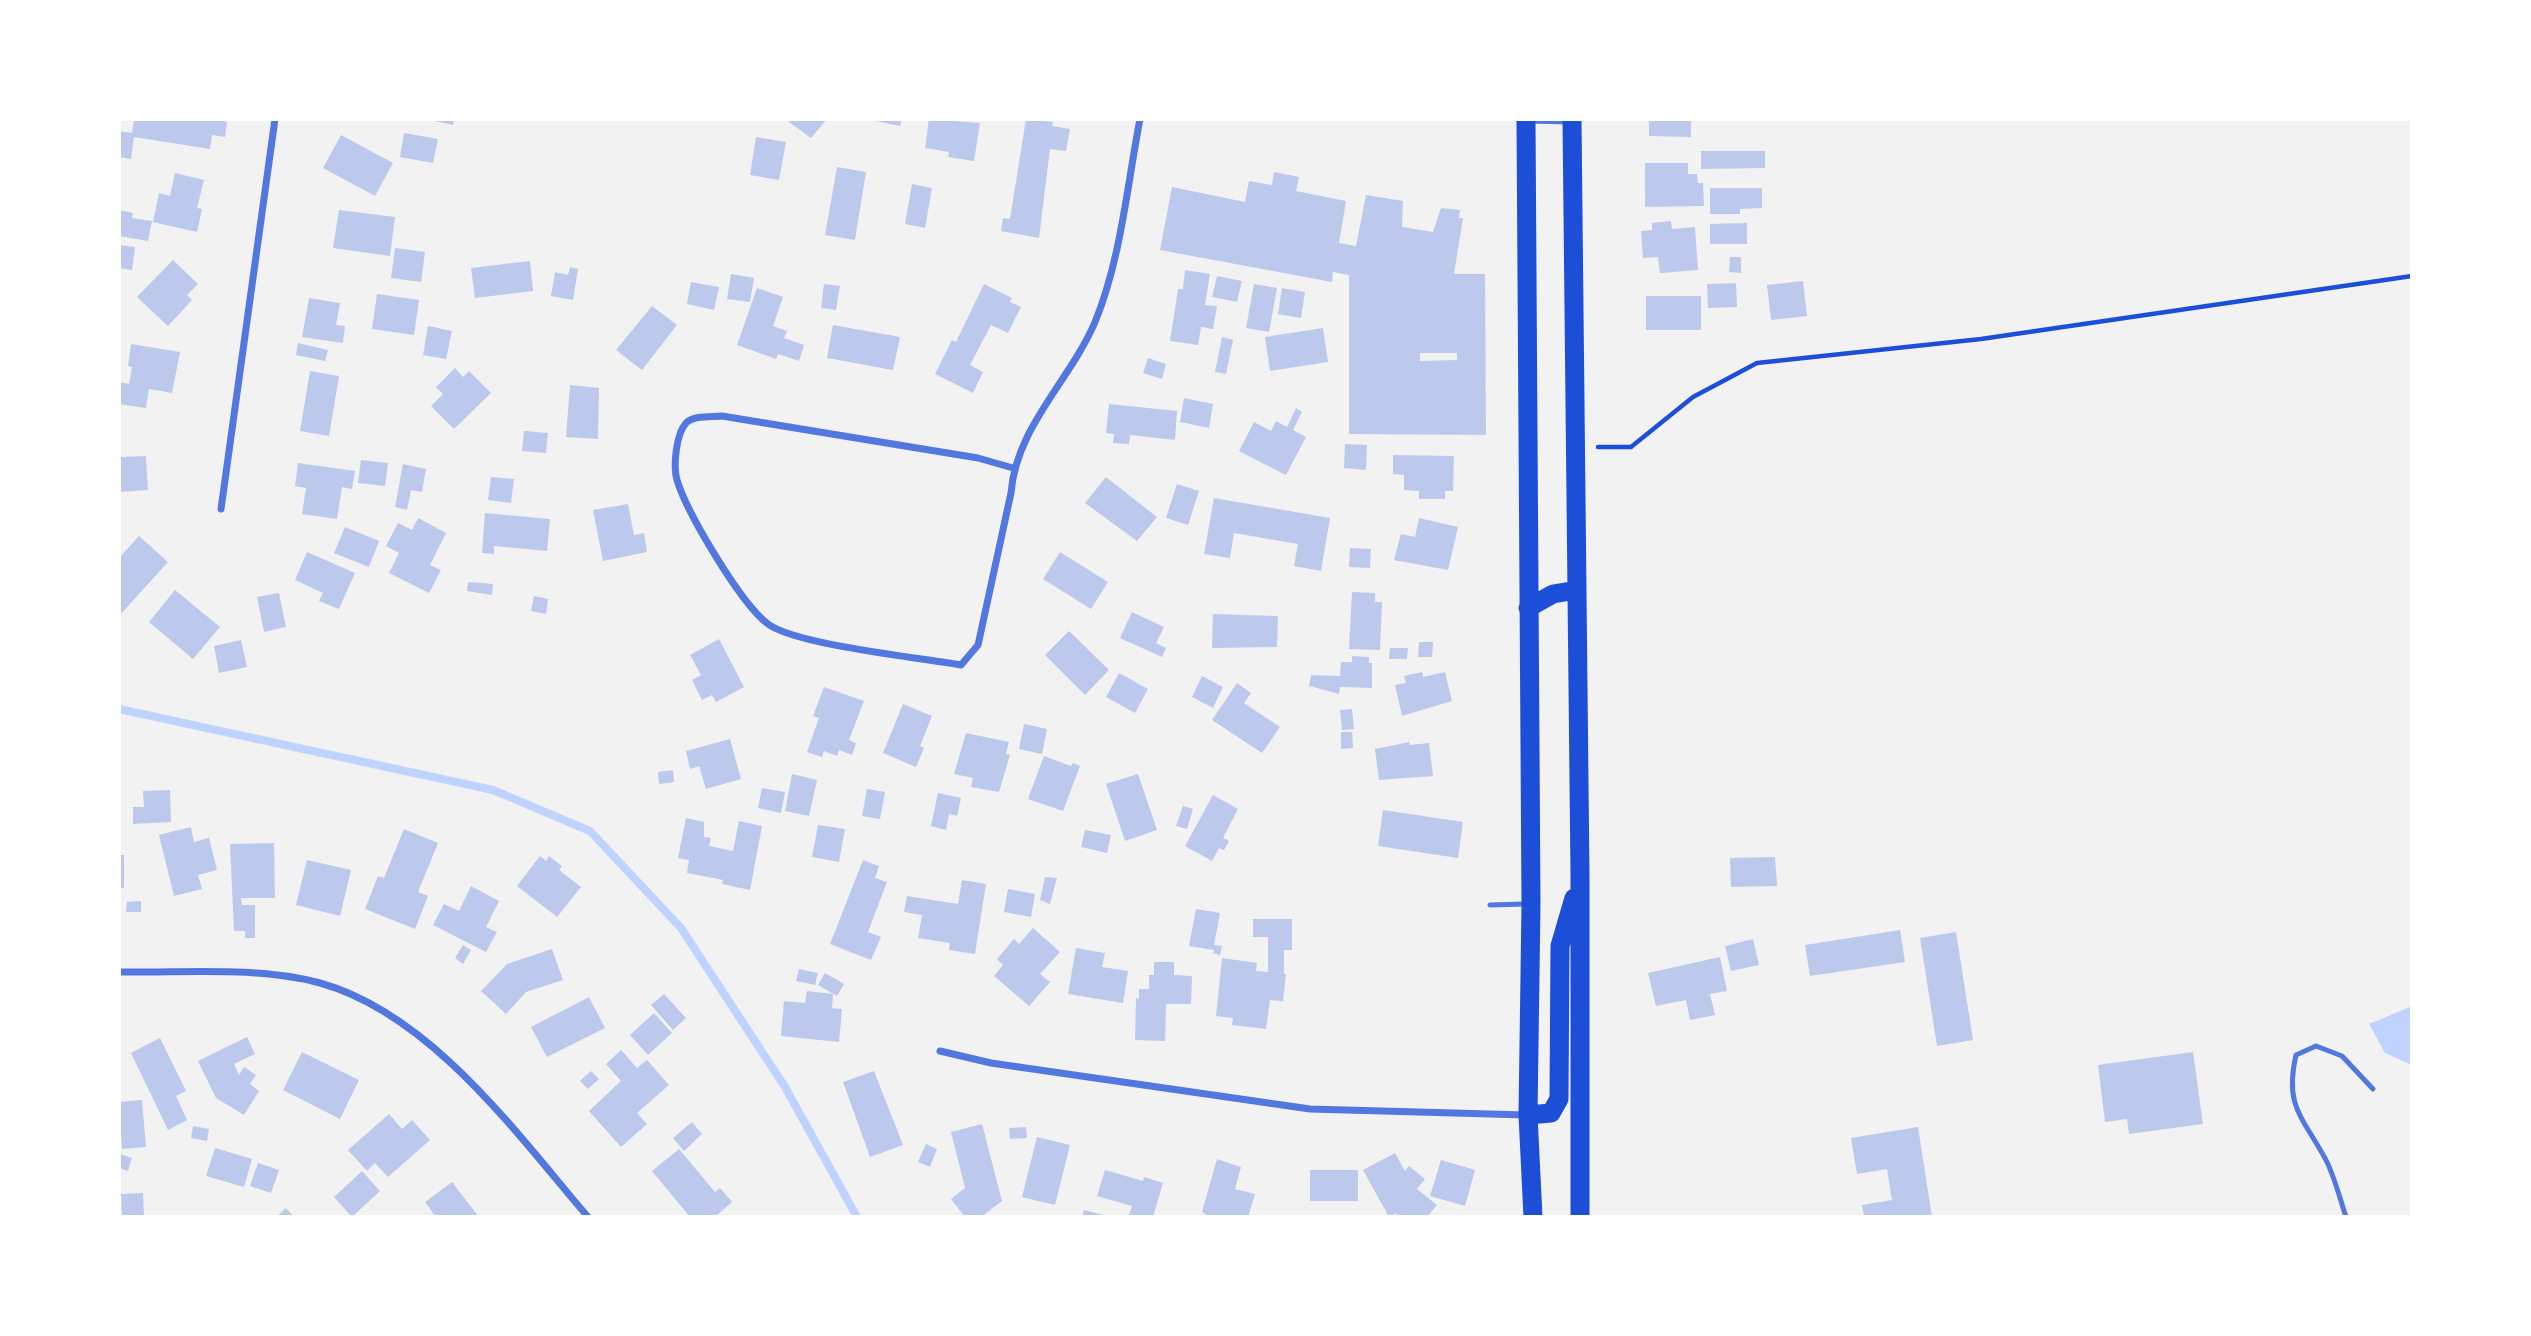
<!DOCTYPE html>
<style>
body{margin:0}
#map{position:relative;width:2531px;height:1336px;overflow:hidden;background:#f2f2f2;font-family:"PT Serif",serif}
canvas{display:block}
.frame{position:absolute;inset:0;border:121px solid #fff;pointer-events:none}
</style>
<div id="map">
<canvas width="2531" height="1336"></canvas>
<div class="frame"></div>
</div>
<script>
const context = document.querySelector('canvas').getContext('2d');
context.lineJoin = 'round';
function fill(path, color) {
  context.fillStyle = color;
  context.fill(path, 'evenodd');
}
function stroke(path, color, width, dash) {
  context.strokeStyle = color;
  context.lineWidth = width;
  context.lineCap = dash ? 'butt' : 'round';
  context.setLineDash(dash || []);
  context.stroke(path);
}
fill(new Path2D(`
 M2412,1006V1065L2385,1053L2369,1024Z`), '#bfd3fe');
stroke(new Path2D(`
 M119,709L493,790L590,831L681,928L785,1087L857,1217`), '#bfd3fe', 8);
fill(new Path2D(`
 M134,119H216L227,122L225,137L212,135L210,149L134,137L131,159L119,157V131L132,133Z
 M426,119H454L453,125Z
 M785,119H827L811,138Z
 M865,119H902L900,126Z
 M929,119L980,123L974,161L948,157L949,152L925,148Z
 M1026,119L1053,122L1052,126L1070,129L1066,151L1050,149L1039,238L1001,231L1003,218L1010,219Z
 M1649,119H1691V137L1649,136Z
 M404,133L438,139L433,163L400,157Z
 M341,135L393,163L375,196L323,168Z
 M756,137L786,142L779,180L750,175Z
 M1701,151H1765V168L1701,169Z
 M1645,163H1688V174H1697L1698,183H1703L1704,206L1645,207Z
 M837,167L866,172L855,240L825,235Z
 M1274,172L1299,177L1296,191L1346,201L1339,243L1356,246L1366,195L1403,201L1402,227L1433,232L1441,208L1460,210L1459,218H1463L1454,274H1485L1486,435L1349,434V275L1333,272L1332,282L1160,250L1172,187L1245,202L1249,181L1272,185ZM1420,353H1457V360L1420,361Z
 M175,173L204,180L197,208L202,209L197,232L153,222L159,193L170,196Z
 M912,184L932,188L925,228L905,224Z
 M1710,188H1762V208L1740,209V214H1710Z
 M119,210L133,213L132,218L152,221L148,241L119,236Z
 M339,210L395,217L390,256L333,248Z
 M1671,221L1672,229L1695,227L1698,270L1660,273L1658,257L1643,258L1641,231L1652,230V223Z
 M1747,223V244H1710V224Z
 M119,245L135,247L132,270L119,268Z
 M395,248L425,252L421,282L391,278Z
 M1730,257H1741V273L1729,272Z
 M173,260L198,284L187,295L192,300L168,326L137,297Z
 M530,261L533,291L475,298L471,268Z
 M570,267L578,269L573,300L551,296L555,272L568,275Z
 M1185,270L1210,274L1205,305L1217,306L1213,329L1201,327L1198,345L1170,341L1178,289H1183Z
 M731,274L754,278L750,302L727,299Z
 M1217,276L1242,281L1237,302L1212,297Z
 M1803,281L1807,316L1771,320L1767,285Z
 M691,282L719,287L714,310L687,304Z
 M1736,283L1737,307L1708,308L1707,284Z
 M824,284L840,286L836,310L821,308Z
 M984,284L1012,298L1010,302L1021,307L1008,333L991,325L970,365L983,372L973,393L935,374L952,340L956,342Z
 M1254,284L1277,288L1269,332L1246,328Z
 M757,288L783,297L773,326L787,331L784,338L804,345L799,361L778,354L776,359L737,345Z
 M1282,288L1305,292L1301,318L1278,314Z
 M377,294L419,300L414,335L372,329Z
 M1646,296H1701V330H1646Z
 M309,298L340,303L336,325L345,326L343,343L302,337Z
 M652,306L677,325L642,370L616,350Z
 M833,325L900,337L893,370L827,358Z
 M428,326L452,331L446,359L423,355Z
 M1323,328L1328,362L1270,371L1265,337Z
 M1222,337L1233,340L1226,374L1215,372Z
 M298,343L328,350L325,361L296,355Z
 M131,344L180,352L172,393L149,389L146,408L119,404V382L129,384L132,367L128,366Z
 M1148,358L1166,364L1162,379L1143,373Z
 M455,368L463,377L469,371L491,393L454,429L431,406L443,394L436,387Z
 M310,371L339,376L329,436L300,431Z
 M570,385L599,388L598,439L566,437Z
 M1184,398L1213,404L1209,428L1180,422Z
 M1109,404L1177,411L1175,440L1130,435L1129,444L1113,443L1114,434L1106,433Z
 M1296,408L1302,412L1293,430L1306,437L1286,475L1239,451L1254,422L1271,431L1276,421L1287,427Z
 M524,431L548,433L546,453L522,451Z
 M1345,444L1367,445L1366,470L1344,468Z
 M1393,455L1454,456L1453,491H1445V499H1419V491L1404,490V475L1393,474Z
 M146,456L148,490L119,492V457Z
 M361,460L388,463L385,486L358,483Z
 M298,463L355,471L352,489L342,487L337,519L302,514L306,488L295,486Z
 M403,464L426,469L422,492L411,490L407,510L395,507Z
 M491,477L514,479L511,503L488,500Z
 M1106,477L1157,517L1137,541L1085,503Z
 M1177,484L1199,491L1188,525L1166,518Z
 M1214,498L1330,518L1321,571L1294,566L1298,544L1234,533L1230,558L1204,554Z
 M628,504L634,535L644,533L647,552L603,561L593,510Z
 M485,513L550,519L547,551L494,546V554L482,553Z
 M418,518L446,533L430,565L441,570L429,593L389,573L399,553L386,546L398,523L412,530Z
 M1419,518L1458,527L1448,570L1394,560L1401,534L1415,537Z
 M345,527L379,541L369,567L334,553Z
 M139,536L168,562L119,616V558Z
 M1350,548L1371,549L1370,568L1349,567Z
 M307,552L355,573L339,609L319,601L323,593L295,580Z
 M1060,552L1108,582L1091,609L1043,579Z
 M468,582L493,584L492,595L467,591Z
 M175,590L220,627L193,659L149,622Z
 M1352,592L1375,593V602H1382L1380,650L1349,649Z
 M279,593L286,627L264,632L257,597Z
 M534,596L548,599L546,614L531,611Z
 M1132,612L1164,627L1156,643L1166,648L1162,657L1120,638Z
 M1213,614L1278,616L1277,647L1212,648Z
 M1069,631L1109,670L1085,695L1045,655Z
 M719,639L744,687L716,702L712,695L702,700L692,680L701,675L690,655Z
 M241,640L247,667L219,673L214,646Z
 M1419,642H1433L1432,657H1418Z
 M1390,648H1408L1407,659H1389Z
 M1352,656L1369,657V663H1372V688L1340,687L1339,694L1309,686L1311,675L1340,676L1341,662H1352Z
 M1422,672L1423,677L1445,672L1452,701L1402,716L1395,685L1406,683L1404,676Z
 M1119,673L1148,689L1135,713L1106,697Z
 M1202,676L1223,687L1213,708L1192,697Z
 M1237,683L1251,693L1244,703L1280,727L1262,753L1212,720Z
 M824,687L864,701L849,740L856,743L852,755L839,750L837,756L824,751L822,757L807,752L819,718L813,716Z
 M903,704L932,716L920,746L924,748L916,767L883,753Z
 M1352,709L1354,729L1342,730L1340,710Z
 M1024,724L1047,729L1042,754L1019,749Z
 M1341,732H1352L1353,748L1341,749Z
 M966,733L1009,742L1006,754L1010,755L999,792L971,787L973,778L954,774Z
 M730,739L741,779L706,789L699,766L690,769L686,751Z
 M1409,742L1410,745L1429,743L1433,776L1379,780L1375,749Z
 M1044,756L1071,766L1073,763L1080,766L1063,811L1028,799Z
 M673,770L674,782L659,784L658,772Z
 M792,774L817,780L809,816L785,811Z
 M1138,774L1157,830L1125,841L1106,784Z
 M762,788L785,792L781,813L758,808Z
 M867,789L885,792L880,819L862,816Z
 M170,790L171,822L133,824V807H144L143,791Z
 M938,793L961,798L957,816L949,814L946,830L931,826Z
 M1213,795L1238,809L1223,838L1229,841L1224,850L1219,848L1212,861L1185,846Z
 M1183,806L1193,809L1187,829L1176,826Z
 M1383,810L1463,822L1458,858L1378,846Z
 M686,818L704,822V837L711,838L709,846L733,851L739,821L762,826L750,890L722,884L723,880L687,873L689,860L678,858Z
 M818,825L845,829L839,862L812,857Z
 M191,827L194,842L209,838L217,870L198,875L202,889L174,896L159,835Z
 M404,829L438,843L418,892L428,896L415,929L365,909L378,876L384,878Z
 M1085,830L1111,835L1107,853L1081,847Z
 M274,843L275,898H241L242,905H255V938H245V931H234L230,844Z
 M119,855H124V888H119Z
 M540,856L546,861L549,856L562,866L559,870L581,887L557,917L517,886Z
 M1775,857L1777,886L1731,887L1730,858Z
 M307,860L351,870L340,916L296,905Z
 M863,860L879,866L875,878L887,882L868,932L881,937L871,960L830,944Z
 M1045,877L1057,878L1050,904L1040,900Z
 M962,880L986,884L975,954L949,950L950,943L918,938L922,915L904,912L907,896L958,904Z
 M471,886L499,901L486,927L497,932L486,952L433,925L444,904L459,911Z
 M1008,889L1035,894L1031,917L1004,912Z
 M141,901V912H126L127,902Z
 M1196,909L1220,913L1214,945L1222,946L1220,955L1213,953L1214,950L1189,946Z
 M1253,919H1292V950H1284V974H1286L1283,1001L1270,1000L1266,1029L1232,1025L1233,1018L1216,1016L1222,958L1257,963L1256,971L1268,972V937H1253Z
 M1033,928L1060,952L1040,974L1050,982L1029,1006L994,976L1003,965L997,959L1014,939L1019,944Z
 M1900,930L1905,962L1810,976L1805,945Z
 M1956,932L1973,1040L1937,1046L1920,938Z
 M1753,939L1759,965L1731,971L1725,946Z
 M463,945L471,950L463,964L455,958Z
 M1076,948L1105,953L1102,967L1128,971L1123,1003L1068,994Z
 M552,949L563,980L526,992L506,1014L481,991L507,964Z
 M1720,957L1727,991L1710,994L1715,1015L1690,1020L1686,1000L1656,1006L1648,973Z
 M1154,962H1174V975L1192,976L1191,1004H1166L1165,1041L1135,1040L1136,998L1139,999V989H1149V975H1154Z
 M799,969L818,973L815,985L796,981Z
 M825,973L844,984L837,996L818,985Z
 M807,991L833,994L832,1008L842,1009L839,1042L781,1036L784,1001L805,1003Z
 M664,994L686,1018L673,1030L651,1005Z
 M589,997L605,1028L547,1057L531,1027Z
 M654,1013L672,1033L648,1055L630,1035Z
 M247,1037L255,1054L234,1064L239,1075L244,1067L256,1075L250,1084L259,1091L244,1115L216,1098L198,1061Z
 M160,1038L186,1091L176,1096L187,1120L168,1130L131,1053Z
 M621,1050L637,1068L647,1060L669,1085L637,1113L647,1124L621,1147L589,1111L621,1081L606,1064Z
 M302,1052L359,1080L340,1119L283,1090Z
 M2193,1052L2203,1124L2129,1134L2127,1119L2105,1122L2098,1065Z
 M591,1071L599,1079L588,1089L580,1081Z
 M874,1071L903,1145L870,1157L843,1082Z
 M142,1100L146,1147L122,1149L119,1102Z
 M389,1114L402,1129L412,1120L430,1140L388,1177L375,1163L367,1171L348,1150Z
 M692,1122L702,1134L684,1151L673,1138Z
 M982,1124L1002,1201L981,1217H965L951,1199L965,1188L951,1132Z
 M193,1126L209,1129L207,1141L191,1138Z
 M1026,1127L1027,1138L1010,1139L1009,1128Z
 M1918,1127L1932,1217H1864L1862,1205L1892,1200L1887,1169L1857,1174L1851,1138Z
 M1037,1137L1070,1145L1055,1205L1022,1197Z
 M926,1144L937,1149L930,1167L918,1162Z
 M215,1148L252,1159L244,1187L206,1176Z
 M679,1149L715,1192L720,1188L732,1202L715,1217H690L652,1171Z
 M1395,1153L1405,1171L1409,1166L1425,1179L1417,1189L1437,1205L1427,1217H1398L1396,1213L1389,1217L1363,1170Z
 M121,1154L132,1158L128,1171L119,1168Z
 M1217,1159L1241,1167L1235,1189L1255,1194L1248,1217H1210L1202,1212Z
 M1441,1160L1475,1170L1465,1206L1430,1196Z
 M258,1163L279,1170L271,1193L250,1186Z
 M1105,1170L1143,1181L1144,1177L1163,1183L1153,1217L1129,1215L1132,1206L1097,1196Z
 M1310,1170H1358V1201H1310Z
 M362,1171L380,1191L352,1217L334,1197Z
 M452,1182L479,1217H436L425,1202Z
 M143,1193L144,1217H122L121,1194Z
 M286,1208L294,1217H276Z
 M1084,1210L1107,1216V1217H1082Z`), '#bdc9ec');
stroke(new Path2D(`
 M1598,447H1631L1693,397L1757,363L1981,339L2412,276`), '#1d4ed8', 4.5);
stroke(new Path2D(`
 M1490,905L1525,904
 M2346,1217C2340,1199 2335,1178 2326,1160C2303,1117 2284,1107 2296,1055L2316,1046L2342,1056L2373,1089`), '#5277de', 5);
stroke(new Path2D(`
 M1528,120L1569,121
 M1013,468L978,458L722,416C711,417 694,415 686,423C676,434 673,466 677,480C687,513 741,604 768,624C796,645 922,658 961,665L978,645L1011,493C1016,427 1070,381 1095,322C1121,259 1127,186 1140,119
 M221,509L275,119
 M119,972C184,973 257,966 320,983C431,1014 516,1133 588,1217
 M940,1051L991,1063L1310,1109L1526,1115`), '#5277de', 7);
stroke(new Path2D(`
 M1526,119L1531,904L1528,1115L1533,1217
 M1572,119L1580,876V1217
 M1528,608L1553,594L1577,590
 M1528,1115L1551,1113L1559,1099L1560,946L1574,898`), '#1d4ed8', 19);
</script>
